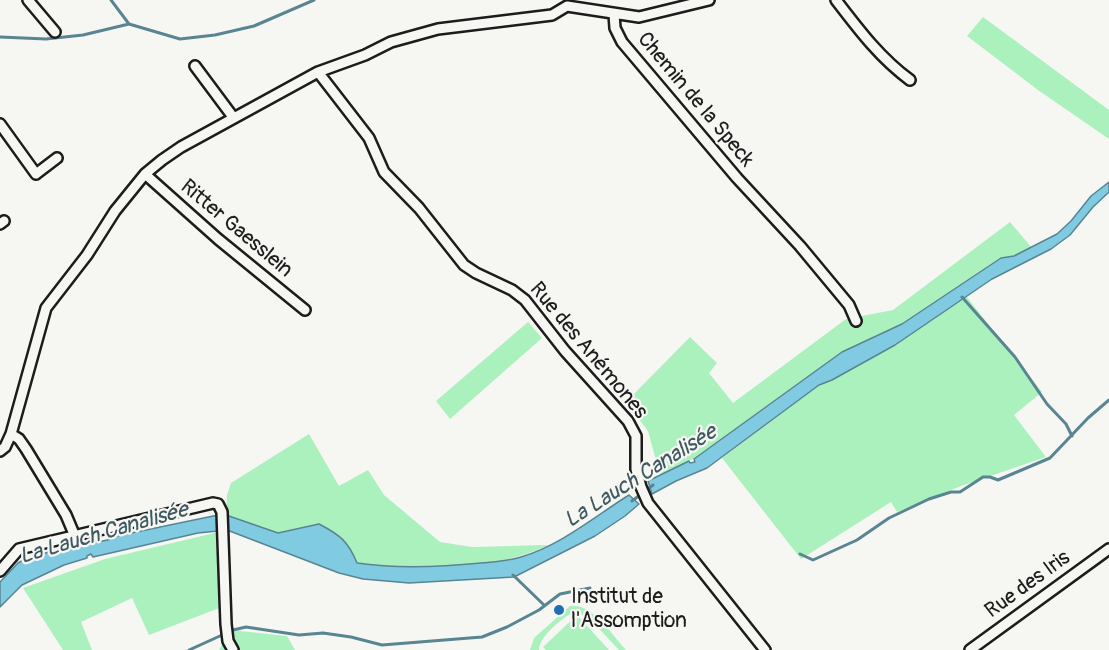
<!DOCTYPE html>
<meta charset="utf-8">
<style>
body{margin:0}
canvas{display:block;background:#f6f6f2}
</style>
<canvas width="1109" height="650"></canvas>
<script>
const context = document.querySelector('canvas').getContext('2d');
context.lineJoin = 'round';
function fill(path, color) {
  context.fillStyle = color;
  context.fill(path, 'evenodd');
}
function stroke(path, color, width, dash) {
  context.strokeStyle = color;
  context.lineWidth = width;
  context.lineCap = dash ? 'butt' : 'round';
  context.setLineDash(dash || []);
  context.stroke(path);
}
function write(font, color, halo, rows, align = 'center') {
  context.font = font + ' Pangolin,sans-serif';
  context.lineWidth = 4.5;
  context.setLineDash([]);
  context.textBaseline = 'middle';
  context.strokeStyle = halo;
  context.fillStyle = color;
  for (const [text, x, y, turn = 0] of rows) {
    context.save();
    context.translate(x, y);
    context.rotate((+turn || 0) * Math.PI / 180);
    context.textAlign = isNaN(turn) ? turn : align;
    if (halo) context.strokeText(text, 0, 0);
    context.fillText(text, 0, 0);
    context.restore();
  }
}
fill(new Path2D(`
 M983,17L1109,110V139L1038,90L967,36Z
 M1010,222L1032,248L1014,256L1000,258L902,324L842,352L699,456L660,475L648,431L626,402L690,337L717,363L709,373L733,403L846,319L893,310Z
 M966,296L1042,392L1014,415L1046,457L961,486L897,512L891,502L801,559L722,458L819,385L832,380L895,345Z
 M528,322L542,338L450,419L436,401Z
 M309,434L339,486L368,470L384,495L440,542L472,547L548,545C496,571 414,571 357,563C348,540 340,535 319,524L278,533L226,515L227,495L231,483Z
 M227,530V605L149,635L132,598L81,622L92,650H63L23,588L105,559Z
 M570,606C592,603 612,635 626,650H619L589,618L576,612C565,614 538,638 539,650H530L534,638Z
 M577,615L609,650H546L543,647Z
 M231,630L287,636L295,650H219Z`), '#abf1be');
const water = new Path2D(`
 M1109,182V192L1093,207L1070,235L1051,249L992,279L895,345L832,380L819,385L707,468L676,481L652,494L648,481L689,461L690,463L695,462L694,459L842,352L902,324L1001,258L1014,256L1057,234L1071,221L1091,196Z
 M629,495L639,504L625,516L595,536L514,577L409,583L363,579L339,573L227,530L226,515L278,533L319,524C340,535 348,541 357,563C398,569 440,567 481,563C495,562 508,561 521,557C561,545 594,517 629,495Z
 M218,515V531L198,533L93,557L91,554L87,556V558L64,565L22,585L0,607V582L18,563L25,559L72,545L97,540L98,542L112,539V537Z`);
fill(water, '#81cbe2');
stroke(water, '#598593', 1.5);
stroke(new Path2D(`
 M111,0L129,24
 M0,37L46,39L83,35L129,24L180,39L215,35L254,26L314,0
 M962,297L1015,357L1047,404L1066,424L1072,436
 M632,501L653,485
 M800,554L813,560L857,540L889,518L929,499L951,492H960L983,477H990L998,480L1050,458L1088,418L1109,400
 M513,575L544,605
 M189,650L233,630L246,627L299,635L323,633L351,637L382,645L482,637L507,627L539,610L560,594L590,588`), '#598593', 3);
const street = new Path2D(`
 M28,0L55,32
 M836,0C859,30 880,58 910,80
 M614,14L615,28L622,42L737,178L800,246L849,305L856,321
 M195,66L233,117
 M318,72L369,138L384,172L419,208L464,265L476,273L512,290L525,300L565,351L628,421L636,436V469L641,487L648,503L765,650
 M0,124L36,174L57,158
 M145,174L218,239L305,310
 M0,224L4,221
 M11,434L19,439L26,449L66,515L74,534
 M0,451L5,447L11,434L46,308L87,255L115,211L145,174L162,160L181,147L318,72L365,55L391,42L438,29L552,15L567,6L639,17L709,0
 M0,571L19,549L213,503L218,504L222,512L226,624L228,641L233,650
 M970,650L1109,549`);
stroke(street, '#1c1c1c', 14);
stroke(street, '#f6f6f2', 9);
for (const [x, y, r, color] of [
 [559,610,6,"#1f6fb2"]
]) {
  const dot = new Path2D();
  dot.arc(x, y, r, 0, 2 * Math.PI);
  context.fillStyle = color;
  context.fill(dot);
  stroke(dot, '#f6f6f2', 2);
}
write('21px', '#1c1c1c', '#f6f6f2', [
 ["Chemin de la Speck",695,100,50],
 ["Ritter Gaesslein",236,229,40],
 ["Rue des Anémones",588,351,50],
 ["Rue des Iris",1028,585,-36]
]);
write('21px', '#1c1c1c', '#f6f6f2', [
 ["Institut de",571,598],
 ["l'Assomption",571,622]
], 'left');
write('italic 22px', '#3f5961', '#f6f6f2', [
 ["La Lauch Canalisée",641,477,-32],
 ["La Lauch Canalisée",104,534,-16]
]);
</script>
